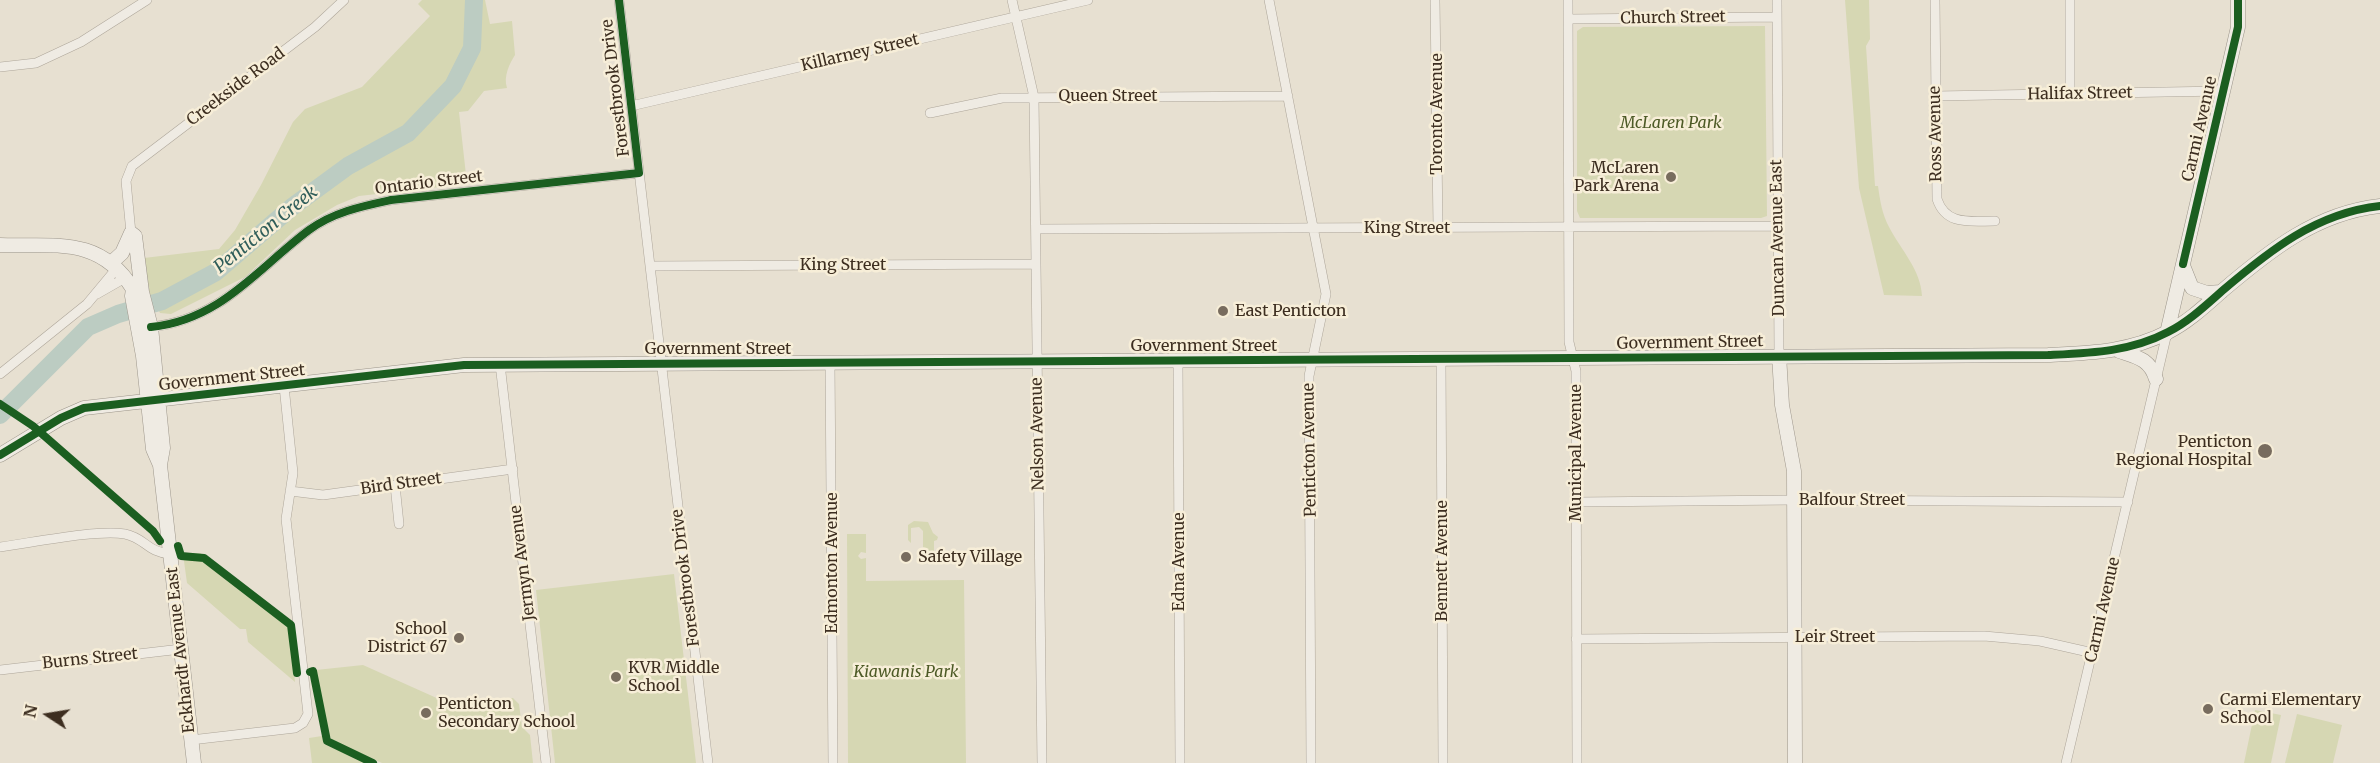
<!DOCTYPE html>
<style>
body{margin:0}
#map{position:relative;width:2380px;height:763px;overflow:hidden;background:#e7e0d1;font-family:Merriweather,serif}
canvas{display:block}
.north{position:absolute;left:18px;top:685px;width:60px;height:60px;-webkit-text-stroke:4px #f7eed8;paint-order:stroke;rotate:282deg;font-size:16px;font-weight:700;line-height:24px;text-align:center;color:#3d2e20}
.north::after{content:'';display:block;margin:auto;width:21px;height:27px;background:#3d2e20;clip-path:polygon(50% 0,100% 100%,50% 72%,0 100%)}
</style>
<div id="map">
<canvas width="2380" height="763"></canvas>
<div class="north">N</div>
</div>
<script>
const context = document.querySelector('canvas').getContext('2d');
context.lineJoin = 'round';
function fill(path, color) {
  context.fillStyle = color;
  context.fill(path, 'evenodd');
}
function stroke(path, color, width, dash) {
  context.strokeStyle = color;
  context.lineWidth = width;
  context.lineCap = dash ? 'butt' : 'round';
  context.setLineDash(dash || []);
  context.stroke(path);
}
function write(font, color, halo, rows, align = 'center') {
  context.font = font + ' Merriweather,serif';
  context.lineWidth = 5;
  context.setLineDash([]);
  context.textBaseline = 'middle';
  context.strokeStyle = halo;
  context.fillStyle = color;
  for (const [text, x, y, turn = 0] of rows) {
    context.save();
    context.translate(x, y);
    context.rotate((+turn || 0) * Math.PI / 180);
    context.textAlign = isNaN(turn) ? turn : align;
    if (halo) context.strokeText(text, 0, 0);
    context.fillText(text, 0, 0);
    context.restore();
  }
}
fill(new Path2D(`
 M422,0H485L490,24L512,21L515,55C510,63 503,76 507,88L484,91L468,111L459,112L467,184L359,196L337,205L295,230L245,277L171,314L160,313L148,290L144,258L219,249L235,230L261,185L293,122L305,109L362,87L430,16L418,4Z
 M1845,0H1869L1870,39L1866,46L1875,186H1878C1880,200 1882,214 1889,227C1901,250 1921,270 1922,296L1884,295L1859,188Z
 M1765,26L1767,216L1761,218H1580L1577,211V31L1583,27Z
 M914,521L928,522L933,533L938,537L937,540L934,541V552H928L923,547V531L919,527L911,528V543L908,540V525Z
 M847,534H866V553L861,552L858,556L861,559L866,558V581L964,580L966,763H848Z
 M200,553L288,620L295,682L248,642L246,629H240L187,583L183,554Z
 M674,574L696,763H555L536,590Z
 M363,665L450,704L513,698L519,704L522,727L530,735L533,763H382L333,741L329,735L316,670Z
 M2255,710L2281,715L2271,763H2244Z
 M2297,714L2342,725L2333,763H2285Z
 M322,736L324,744L366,763H312L309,738Z`), '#d6d7b3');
stroke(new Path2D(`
 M0,415L88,327L118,314L162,301L216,272L292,207L348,166L408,133L453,86L472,48L474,0`), '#bcccc2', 18);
const street = new Path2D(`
 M619,0L708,763
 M1012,0L1034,97L1042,763
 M1269,0L1326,294L1309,376L1311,763
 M1435,0L1438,228
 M1568,0L1569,342L1576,371L1577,763
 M1777,0L1779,355
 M1935,0L1937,199C1946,226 1970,221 1995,221
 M1569,19L1777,17
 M0,67L36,63L81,42L147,0
 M2070,94V0
 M1936,96L2223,91
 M631,106L1088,0
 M930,113L1002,98L1288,96
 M1036,229L1778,226
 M131,233L126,181L132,166L315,27L344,0
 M650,266L1036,264
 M97,294L125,278
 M151,327C221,320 258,268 309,230C333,212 363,206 391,200L639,173
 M1441,359L1443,763
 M1178,360L1180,763
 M830,362L833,763
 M500,364L546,763
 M0,374L87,304L117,268
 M395,485L399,524
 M290,491L323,495L513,469
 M1576,502L1794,500L2128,502
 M0,547C31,543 97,529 125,534C145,538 147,552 170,554
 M1576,639L1984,636L2040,641L2093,653
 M0,670L181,649
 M191,740L295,728L303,723L308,714L286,519L293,473L284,386
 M2066,763L2167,333`);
const secondary = new Path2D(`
 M131,233L135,236L142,292L151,327L163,448L160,465
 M0,245C54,247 99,235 133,289
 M111,263L122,253L131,233
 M2184,268L2192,288L2207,293L2221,292
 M133,289L132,296L143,356L153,449L160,465L194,763
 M2167,333L2238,27V0
 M2119,351C2137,357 2150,359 2156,379
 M1779,355L1782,405L1794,471L1795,763
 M0,455L61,418L84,408L464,365L2048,355C2090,353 2130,352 2168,332C2188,322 2205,306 2222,291C2269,251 2316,213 2380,206`);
stroke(street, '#ada599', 10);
stroke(secondary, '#9c958a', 15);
stroke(street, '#efebe3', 9);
stroke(secondary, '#efebe3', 14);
stroke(new Path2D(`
 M2183,264L2238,27V0
 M151,327C221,320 258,268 309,230C333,212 363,206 391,200L639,173L619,0
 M0,404L33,426L153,531L160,541
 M0,455L61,418L84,408L464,365L2048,355C2090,353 2130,352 2168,332C2188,322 2205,306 2222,291C2269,251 2316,213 2380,206
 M178,546L181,556L204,558L291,625L297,673
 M310,672L313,671L327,741L373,763`), '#1b5e20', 8);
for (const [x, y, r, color] of [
 [1671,177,6,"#786c5e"],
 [1223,311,6,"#786c5e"],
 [2265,451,8,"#786c5e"],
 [906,557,6,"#786c5e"],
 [459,638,6,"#786c5e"],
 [616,677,6,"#786c5e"],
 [2208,709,6,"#786c5e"],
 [426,713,6,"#786c5e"]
]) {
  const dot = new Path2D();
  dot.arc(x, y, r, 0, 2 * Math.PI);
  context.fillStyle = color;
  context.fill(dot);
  stroke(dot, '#f7eed8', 2);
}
write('16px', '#3d2e20', '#f7eed8', [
 ["Church Street",1673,18,-1],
 ["Killarney Street",860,53,-13],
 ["Creekside Road",236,87,-37],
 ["Forestbrook Drive",616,88,-97],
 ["Halifax Street",2080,94,-1],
 ["Queen Street",1108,96],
 ["Toronto Avenue",1437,114,-90],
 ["Carmi Avenue",2200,129,-77],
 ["Ross Avenue",1936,134,-91],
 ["Ontario Street",429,183,-7],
 ["King Street",1407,228],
 ["Duncan Avenue East",1778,238,-91],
 ["King Street",843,265],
 ["Government Street",1690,343,-1],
 ["Government Street",1204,346],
 ["Government Street",718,349],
 ["Government Street",232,378,-6],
 ["Nelson Avenue",1038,434,-91],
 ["Penticton Avenue",1310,450,-91],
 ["Municipal Avenue",1576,453,-90],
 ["Bird Street",401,484,-8],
 ["Balfour Street",1852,500],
 ["Bennett Avenue",1442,561,-90],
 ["Edna Avenue",1179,562,-90],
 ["Jermyn Avenue",523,563,-97],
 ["Edmonton Avenue",832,563,-90],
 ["Forestbrook Drive",686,578,-97],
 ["Carmi Avenue",2103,610,-77],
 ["Leir Street",1835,637],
 ["Eckhardt Avenue East",181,650,-96],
 ["Burns Street",90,659,-6]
]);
write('italic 16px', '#4d5a26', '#f7eed8', [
 ["McLaren Park",1671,123],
 ["Kiawanis Park",906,672]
]);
write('16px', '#3d2e20', '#f7eed8', [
 ["McLaren",1659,168,"right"],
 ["Park Arena",1659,186,"right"],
 ["East Penticton",1235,311],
 ["Penticton",2252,442,"right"],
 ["Regional Hospital",2252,460,"right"],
 ["Safety Village",918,557],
 ["School",447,629,"right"],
 ["District 67",447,647,"right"],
 ["KVR Middle",628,668],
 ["School",628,686],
 ["Carmi Elementary",2220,700],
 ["School",2220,718],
 ["Penticton",438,704],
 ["Secondary School",438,722]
], 'left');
write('italic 18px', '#2f5d5a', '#f7eed8', [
 ["Penticton Creek",266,230,-39]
]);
</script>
